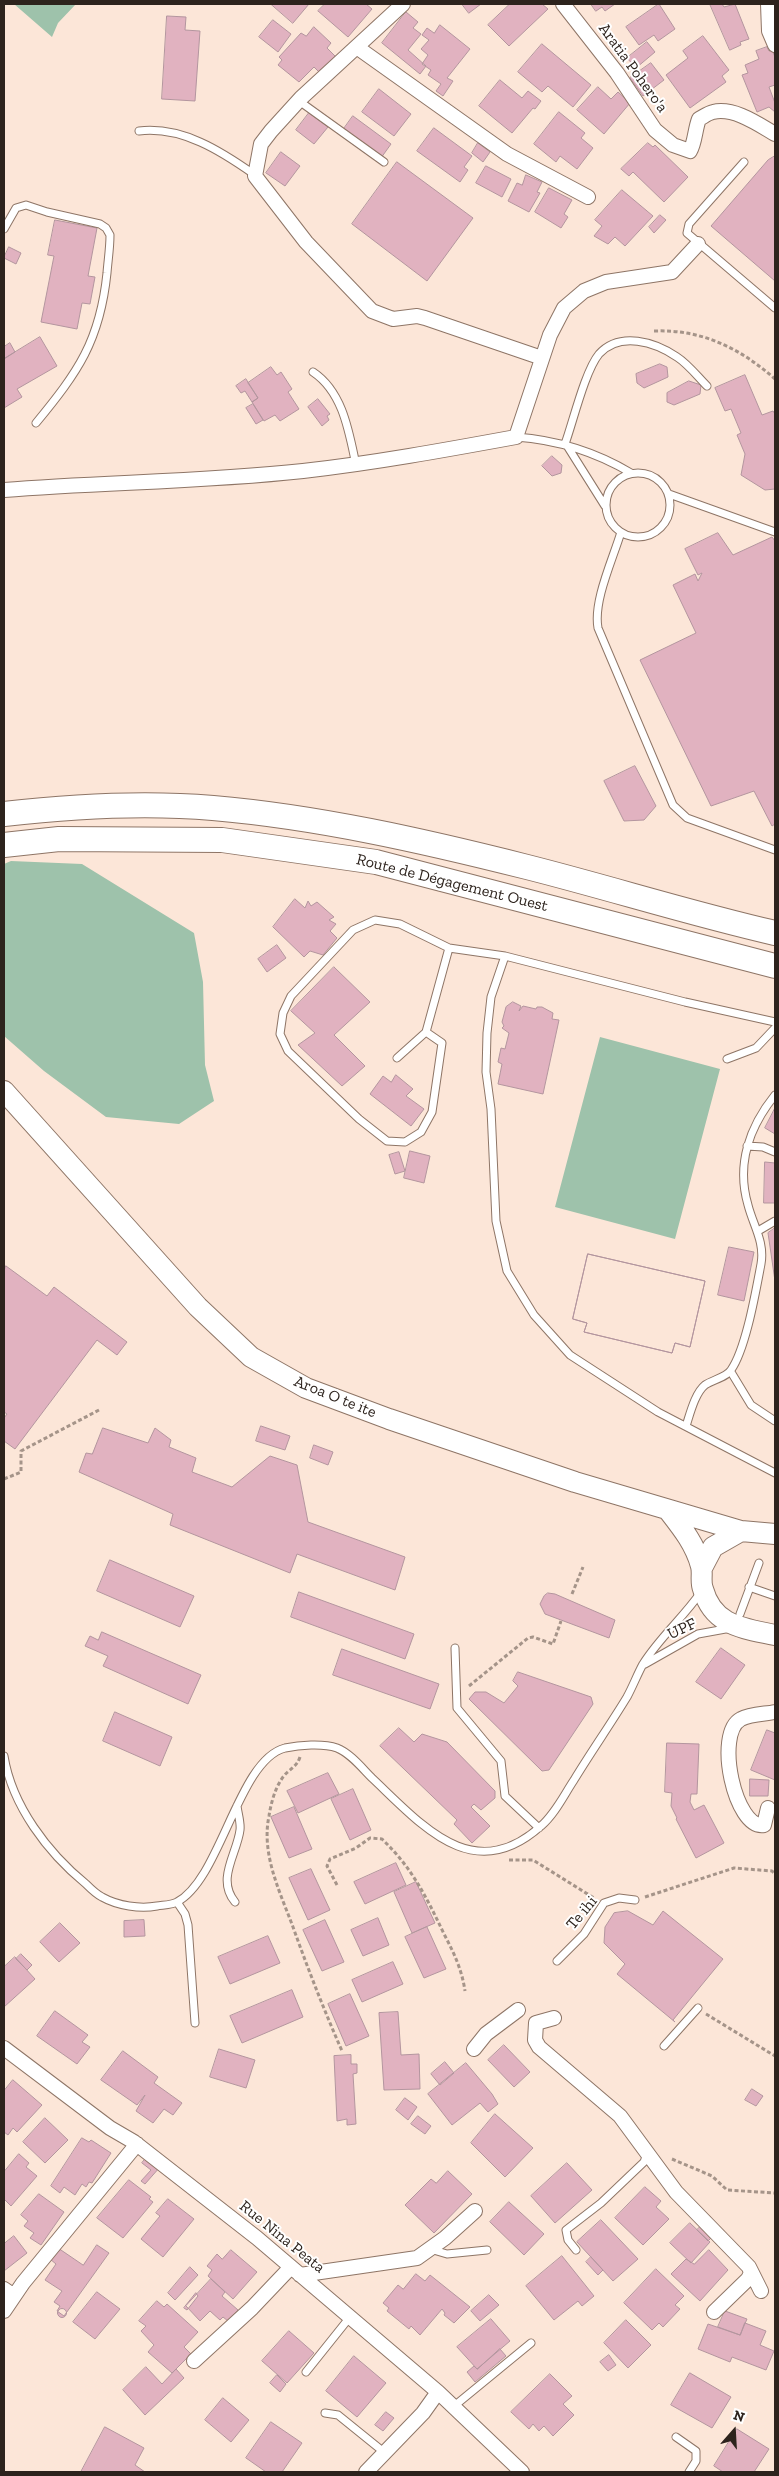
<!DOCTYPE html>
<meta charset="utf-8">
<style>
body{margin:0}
#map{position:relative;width:779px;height:2476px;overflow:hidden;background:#fce6d8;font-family:"Zilla Slab",serif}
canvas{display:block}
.frame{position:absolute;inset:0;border:5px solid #2d231d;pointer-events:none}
.north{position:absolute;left:709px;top:2406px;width:50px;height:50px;-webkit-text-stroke:4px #fff;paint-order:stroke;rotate:19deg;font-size:14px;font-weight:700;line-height:20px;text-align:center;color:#2d231d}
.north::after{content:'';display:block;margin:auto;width:18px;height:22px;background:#2d231d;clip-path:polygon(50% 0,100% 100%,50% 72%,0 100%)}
</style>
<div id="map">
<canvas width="779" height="2476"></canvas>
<div class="frame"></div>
<div class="north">N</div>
</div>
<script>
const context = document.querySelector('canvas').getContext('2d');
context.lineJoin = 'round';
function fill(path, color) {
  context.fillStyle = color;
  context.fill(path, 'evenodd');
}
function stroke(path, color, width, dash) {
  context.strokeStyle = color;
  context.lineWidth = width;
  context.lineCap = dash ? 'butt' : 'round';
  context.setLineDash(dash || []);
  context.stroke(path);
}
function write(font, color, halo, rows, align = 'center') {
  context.font = font + ' "Zilla Slab",serif';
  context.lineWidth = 4;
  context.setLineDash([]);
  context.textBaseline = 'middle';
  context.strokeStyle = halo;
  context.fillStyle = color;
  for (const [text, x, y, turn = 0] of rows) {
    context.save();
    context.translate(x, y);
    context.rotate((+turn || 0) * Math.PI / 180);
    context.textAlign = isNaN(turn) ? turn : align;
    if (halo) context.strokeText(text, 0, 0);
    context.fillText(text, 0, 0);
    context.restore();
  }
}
fill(new Path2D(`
 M14,4H76L58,23L52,37Z
 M11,861L82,864L194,933L203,982L205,1065L214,1101L179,1124L106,1117L44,1071L4,1036V864Z
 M600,1037L720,1069L675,1239L555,1207Z`), '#9ec2ab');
const building = new Path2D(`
 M271,4H309L293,23Z
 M325,4H366L372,9L348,37L318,11Z
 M462,4H481L469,13Z
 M510,4H542L548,9L509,46L488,25Z
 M591,4H615L605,11L602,7L596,11Z
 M659,4L675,29L658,41L654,35L639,45L626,27Z
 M710,4H722L724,7L735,4L749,39L740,42L741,45L730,50Z
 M406,12L418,22L413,28L421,34L408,50L426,66L420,74L382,43Z
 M167,16L186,17L185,30L200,31L195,101L162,99Z
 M273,20L291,34L278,52L259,37Z
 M440,25L470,49L447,78L453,81L443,96L436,91L441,84L428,75L431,70L422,64L428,55L421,49L429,40L422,35L427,28L434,33Z
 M314,27L331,43L327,48L336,57L320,73L314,67L299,82L278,65L282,60L279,57L301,33L306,36Z
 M703,36L729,70L722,76L726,82L690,108L666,75L688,58L683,51Z
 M647,42L655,52L636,68L627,58Z
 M542,44L591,85L573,107L548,86L542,92L518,72Z
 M767,47L769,51L772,50L775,57V85L769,87L775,103V112L769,107L757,112L742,75L748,73L745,65L759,59L756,51Z
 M651,63L664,80L643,96L630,78Z
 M500,80L522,98L528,91L541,101L535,109L533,108L512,133L479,106Z
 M598,87L611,99L618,92L630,103L604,134L577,110Z
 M379,89L411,114L394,136L362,112Z
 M559,112L585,133L581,138L593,148L577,169L560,156L556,162L534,144Z
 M309,113L328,127L314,144L296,130Z
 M353,116L391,144L381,158L343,130Z
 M434,128L472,156L464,167L468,170L460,182L417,151Z
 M478,143L490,152L483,162L472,153Z
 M648,143L653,147L655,145L688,177L664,202L633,172L629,176L621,169Z
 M281,152L300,166L285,186L266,173Z
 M775,156V281L711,226L768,160Z
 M397,162L473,218L427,281L352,224Z
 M486,166L511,179L502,197L476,183Z
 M526,175L542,182L537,192L540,193L529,212L508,201L517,183L522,185Z
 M549,188L572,200L564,214L568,217L561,228L535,212Z
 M622,190L653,216L625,246L615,237L608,244L594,236L602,226L595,220Z
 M660,215L666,220L654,233L649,227Z
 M55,220L97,228L88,276L95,277L90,304L82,303L77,329L41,322L54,256L48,255Z
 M9,247L21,253L16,264L4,258Z
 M40,337L57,366L17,389L22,397L4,408V359Z
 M10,343L15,352L4,359V347Z
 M660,364L667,367L668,377L644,388L637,383L636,374Z
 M271,367L277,375L281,372L292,389L288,392L299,409L280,421L275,415L264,421L252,402L258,398L248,383Z
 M745,375L762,415L773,411L775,414V489L765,490L741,475L745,454L737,435L741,433L731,409L725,411L715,388Z
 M246,379L258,398L252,402L245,391L241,393L236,386Z
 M689,381L701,385L700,394L674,405L667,402V393Z
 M318,399L330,414L327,416L329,420L322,426L308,407Z
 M253,404L263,420L256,424L246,408Z
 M552,456L562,465L561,473L552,476L542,466Z
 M718,533L733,555L772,537L775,541V824L772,826L754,791L711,806L640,660L696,633L673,585L695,574L698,581L702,573L698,575L685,549Z
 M635,766L656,806L644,820L624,821L604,781Z
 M295,899L305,908L308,901L311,906L317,902L334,917L329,920L336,924L330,931L337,938L323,955L310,951L304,957L273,927Z
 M277,945L286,958L267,972L258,959Z
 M334,967L370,1002L334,1035L365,1066L342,1086L298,1045L315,1033L291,1011Z
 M513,1002L521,1006L519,1011L523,1006L536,1009L537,1007H542L553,1013L552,1019L559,1020L543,1094L498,1084L502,1064L498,1062L501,1048L505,1049L509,1033L502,1028L504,1026L502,1022L506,1007Z
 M396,1075L413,1089L406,1096L424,1109L411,1126L370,1094L383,1076L391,1082Z
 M775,1108V1134L765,1128Z
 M410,1151L430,1156L424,1183L404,1178Z
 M399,1152L405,1171L395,1174L389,1155Z
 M765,1162L775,1163V1203H764Z
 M775,1228V1281L768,1233Z
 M729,1247L754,1252L744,1301L718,1295Z
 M588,1254L705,1281L690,1347L675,1343L672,1353L584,1332L587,1323L573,1319Z
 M588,1254L705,1281L690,1347L675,1343L672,1353L584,1332L587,1323L573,1319Z
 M6,1266L47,1296L54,1287L127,1342L117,1355L97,1340L15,1449L4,1441V1418L7,1414L4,1412V1271Z
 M261,1426L290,1436L285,1450L256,1441Z
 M103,1428L148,1443L155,1428L171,1440L169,1447L196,1458L192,1472L232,1487L270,1456L297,1465L308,1522L405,1557L395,1590L297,1554L290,1573L170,1525L173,1514L79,1472L86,1453L92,1454Z
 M314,1445L333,1452L328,1465L310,1458Z
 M110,1560L194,1596L180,1627L97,1591Z
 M299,1592L414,1634L405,1659L291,1617Z
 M548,1593L555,1594L615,1620L609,1638L545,1614L540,1604L544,1596Z
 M102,1632L201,1675L188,1704L103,1666L108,1656L85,1646L90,1636L98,1640Z
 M721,1648L745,1665L721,1699L696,1682Z
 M342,1649L439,1684L430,1709L333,1675Z
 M518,1672L591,1697L593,1704L549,1770L542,1771L469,1699L475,1692H486L504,1703L518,1686L513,1681Z
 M115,1712L172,1737L160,1766L103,1741Z
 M399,1728L414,1742L422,1734L447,1742L495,1791V1798L481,1810L474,1804L471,1807L490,1826L472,1843L454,1824L457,1820L380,1746Z
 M767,1730L775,1733V1780L751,1770Z
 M667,1743L699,1744L697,1794H691L690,1802L694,1810L704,1805L724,1843L696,1858L676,1819L677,1818L671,1806L672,1793L665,1792Z
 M328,1773L339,1794L298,1813L287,1791Z
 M750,1779L769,1780L768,1796H750Z
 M353,1789L371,1830L350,1840L331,1799Z
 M294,1807L312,1849L289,1858L271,1817Z
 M396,1863L406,1885L365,1904L354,1882Z
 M311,1869L330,1910L308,1920L289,1878Z
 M416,1882L435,1923L412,1933L394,1892Z
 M628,1911L653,1925L663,1911L723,1959L673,2020L675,2022L617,1974L625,1964L604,1943L605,1927L614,1913Z
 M378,1918L389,1945L363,1956L351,1930Z
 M144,1920L145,1936L124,1937V1921Z
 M325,1920L344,1962L322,1971L303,1930Z
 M60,1923L80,1943L59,1962L40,1942Z
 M427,1927L446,1969L424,1978L405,1937Z
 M268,1936L280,1963L230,1984L218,1957Z
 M21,1954L32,1965L27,1970L16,1959Z
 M15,1957L35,1979L4,2007V1967Z
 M393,1962L403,1984L362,2002L352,1980Z
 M292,1990L303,2017L242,2043L230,2016Z
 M350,1994L369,2036L346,2046L328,2004Z
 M55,2011L88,2035L82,2042L90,2047L77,2064L37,2036Z
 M398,2012L401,2055L419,2054L420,2089L384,2090L379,2013Z
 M504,2045L530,2072L514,2087L488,2060Z
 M219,2049L255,2060L246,2088L210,2077Z
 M123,2051L158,2077L154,2083L182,2103L173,2115L164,2109L153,2123L136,2111L145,2095L137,2105L101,2080Z
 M351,2055V2064H357V2073L353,2074L356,2124L347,2125V2119L337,2121L334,2056Z
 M445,2062L454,2073L440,2085L431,2074Z
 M466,2063L492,2094L498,2104L488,2112L480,2103L452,2125L428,2094Z
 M13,2080L42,2105L17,2132L13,2128L8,2135L4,2132V2091Z
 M752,2089L763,2096L756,2106L745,2100Z
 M405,2098L417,2107L408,2120L396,2110Z
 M495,2114L533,2148L505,2177L471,2143Z
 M418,2116L431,2126L425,2134L411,2124Z
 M45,2118L68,2140L45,2163L23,2142Z
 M82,2138L89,2142L91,2140L111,2153L92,2183L89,2182L86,2187L82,2184L75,2195L64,2187L60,2193L51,2186Z
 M19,2154L29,2163L26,2167L37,2176L11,2206L4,2199V2172Z
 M147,2157L160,2167L145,2184L141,2181L151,2170L142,2163Z
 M567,2163L592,2190L555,2223L531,2196Z
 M448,2171L472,2194L434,2233L405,2205L431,2179L436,2183Z
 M129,2180L151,2197L149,2199L153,2202L123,2238L97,2218Z
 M645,2187L661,2201L656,2207L669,2219L643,2245L615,2218Z
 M39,2194L64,2212L41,2245L30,2238L34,2233L24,2226L28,2221L21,2215Z
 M168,2199L194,2219L163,2257L141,2239L160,2216L156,2213Z
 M509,2202L544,2234L524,2255L490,2222Z
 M601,2220L638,2259L613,2281L577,2242Z
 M690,2223L710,2242L691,2263L670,2243Z
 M702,2225L713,2236L708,2241L697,2230Z
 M14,2236L27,2253L4,2271V2244Z
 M97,2245L109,2253L64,2316L57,2311L60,2306L54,2302L62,2291L45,2280L56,2264L50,2259L58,2248L83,2265Z
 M231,2250L257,2272L233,2299L208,2276L212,2270L207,2266L217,2254L222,2259Z
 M709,2250L728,2270L700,2301L671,2274L686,2259L694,2264Z
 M562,2256L594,2296L582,2306L578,2301L554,2320L526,2286Z
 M591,2257L603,2270L598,2275L586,2262Z
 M190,2267L198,2275L175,2300L168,2293Z
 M656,2269L684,2296L675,2305L680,2309L663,2327L659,2323L652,2330L624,2303Z
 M416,2274L425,2281L430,2275L470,2307L454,2323L444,2315L445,2313L442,2309L420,2335L411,2326L409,2329L387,2311L389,2308L383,2303L398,2285L403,2289Z
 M211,2279L225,2292L222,2296L238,2310L228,2321L223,2317L220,2320L210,2311L200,2321L186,2306Z
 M97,2292L120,2309L95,2339L73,2322Z
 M196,2293L198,2296L187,2310L184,2308Z
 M489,2295L499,2305L480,2321L471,2311Z
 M157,2301L164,2307L167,2304L198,2332L184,2347L191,2354L172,2373L148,2352L154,2345L141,2331L146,2326L139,2321Z
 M57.5 2313a4.5 4.5 0 1 1 9 0a4.5 4.5 0 1 1-9 0Z
 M725,2311L747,2319L740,2335L718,2327Z
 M491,2319L510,2341L477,2369L457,2347Z
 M626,2320L651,2345L628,2368L604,2343Z
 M745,2323L766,2331L760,2345L774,2351L766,2370L732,2357L730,2362L698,2349L708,2324L740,2335Z
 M289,2331L314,2353L287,2383L262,2361Z
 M500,2349L506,2356L475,2382L467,2372L474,2366L477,2369Z
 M609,2355L616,2365L608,2371L600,2362Z
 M354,2356L386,2383L357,2417L326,2391Z
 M146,2367L162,2384L176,2369L184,2378L145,2415L123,2390Z
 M690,2373L731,2397L712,2428L671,2405Z
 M550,2374L572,2396L563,2404L574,2415L553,2436L544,2426L539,2431L533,2424L529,2429L511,2412Z
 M277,2375L286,2384L280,2392L270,2383Z
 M223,2398L249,2420L231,2442L205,2420Z
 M386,2412L394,2418L383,2431L375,2425Z
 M271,2422L302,2443L282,2472H266L246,2458Z
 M105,2427L144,2448L135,2465L145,2472H81Z
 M737,2429L769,2449L754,2472H723L714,2466Z`);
fill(building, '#e1b2c0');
stroke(building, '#b3959e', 1);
const service = new Path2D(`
 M299,101L384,162
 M139,131C182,126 221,151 255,175
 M744,162L689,224L687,233L775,308
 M4,229L16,208L26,205L47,212L100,224L106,228L110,235C110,248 108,260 107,273C100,341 78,372 36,423
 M313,372C343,392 349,432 356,465
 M516,437C558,440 594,451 631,473
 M565,444C573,422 585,371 599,354C620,331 655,342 677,357C688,364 698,377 707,386
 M566,444L605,506
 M606 505a32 32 0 1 1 64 0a32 32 0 1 1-64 0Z
 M669,494L775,532
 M621,532C613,559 593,601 598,628L673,805L687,818L775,850
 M505,956L491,997L487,1033L486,1072L491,1109L496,1221L507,1271L534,1315L570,1355L658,1412L775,1473
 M426,1032L449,948
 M397,1058L426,1032L442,1043L432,1112L421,1132L405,1142L387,1141L359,1119L288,1051L280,1034L283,1013L291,996L353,930L375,920L400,924L449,948L505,956L685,1002L775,1022
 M727,1059L756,1048L775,1028
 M747,1146L763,1147L775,1152
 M758,1231L775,1221
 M731,1372L751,1405L775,1421
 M686,1426C690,1414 695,1393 705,1385C712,1380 727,1377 731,1370C746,1349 756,1290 761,1264C765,1242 753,1225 748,1205C736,1164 750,1126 775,1095
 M749,1587L775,1596
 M740,1614L759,1563
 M455,1648L457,1708L501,1761L505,1796L539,1828
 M645,1664L698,1634L731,1628
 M4,1756C12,1806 48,1853 86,1884C91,1889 96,1894 102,1897C118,1906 140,1909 157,1906C163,1905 172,1905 177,1902C221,1879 238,1760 285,1748C299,1745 323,1743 337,1748C350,1753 362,1768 372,1778C422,1825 473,1887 541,1826C555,1814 564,1795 574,1780C591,1752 610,1725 627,1697C633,1686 637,1675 643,1664C659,1638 683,1618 701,1592
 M177,1902L185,1914L188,1925L195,2023
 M235,1902C216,1879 237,1854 240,1830C241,1823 238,1814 237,1806
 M557,1961L584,1934L604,1903L619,1898L635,1900
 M664,2046L698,2008
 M430,2249L447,2254L487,2250
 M576,2250L568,2240L566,2230L601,2203L644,2162L647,2154
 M306,2372L350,2317
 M453,2407L531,2343
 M325,2413L338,2415L385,2453
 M676,2437L696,2451V2461L689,2472`);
const minor = new Path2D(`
 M403,4L301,98L271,131L261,144L255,176L306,242L372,311L393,319L417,316L425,318L542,358
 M563,4L617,73L655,130L673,145L690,151C695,143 695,129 699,119C703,117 708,113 713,112C734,107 758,124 775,134
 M768,4L769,31L775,45
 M358,48L507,154L588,197
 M4,490C103,482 203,482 303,471C374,463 445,450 516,437L550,335L564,308L584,291L606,282L672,272L698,244
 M768,1808L764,1825C735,1830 714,1733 741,1719C750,1714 765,1714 775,1712
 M554,2018L536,2023L535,2040L539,2047L620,2116L676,2192L749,2267L761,2291
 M4,2048L110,2128L134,2142L257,2238L438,2392L522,2472
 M474,2049L486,2034L518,2010
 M300,2275L417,2258L445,2238L475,2211
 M4,2289L14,2296
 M4,2311L23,2283L137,2144
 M714,2312L748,2279L751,2273L749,2267
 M194,2361L252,2308L291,2267
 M366,2472L423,2413L438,2392`);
const secondary = new Path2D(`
 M4,1091L198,1307L251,1357L306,1388L389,1419L575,1482L741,1531L775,1534
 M668,1510C682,1528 695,1544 701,1566C703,1573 700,1582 703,1589C713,1626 743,1628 775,1635
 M702,1568L713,1547L741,1531`);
const trunk = new Path2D(`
 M4,814C74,806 143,802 213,808C318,817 424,841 527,867C610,888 692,914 775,933
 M4,845L59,839L222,840L376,862L775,966`);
stroke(service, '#8e7566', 9);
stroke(minor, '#8e7566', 16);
stroke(secondary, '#8e7566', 22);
stroke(trunk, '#8e7566', 26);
stroke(new Path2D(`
 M654,331C701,329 740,348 775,379
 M4,1479L21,1472V1451L99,1410
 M572,1594L583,1567
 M469,1686L528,1638L533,1637L553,1644L561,1621
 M300,1757C297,1767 289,1769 283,1777C275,1788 271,1803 269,1816C261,1854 280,1892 293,1927C308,1969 324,2010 342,2051
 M509,1860H533L594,1898
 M337,1885L327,1866L330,1859L356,1848L370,1838L382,1839C412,1868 426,1896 444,1934C454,1953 462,1970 465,1991
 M645,1897L734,1868L772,1871L775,1874
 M706,2014L775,2056
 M672,2159L712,2176L727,2190L775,2193`), '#a59489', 3, [4, 2.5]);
stroke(service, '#fff', 7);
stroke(minor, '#fff', 14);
stroke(secondary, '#fff', 20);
stroke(trunk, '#fff', 24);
write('16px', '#2d231d', '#fff', [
 ["Aratia Pohero'a",633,68,54],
 ["Route de Dégagement Ouest",452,883,14],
 ["Aroa O te ite",335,1397,22],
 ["UPF",682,1629,-25],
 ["Te ihi",582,1913,-50],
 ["Rue Nina Peata",282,2237,39]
]);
</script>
